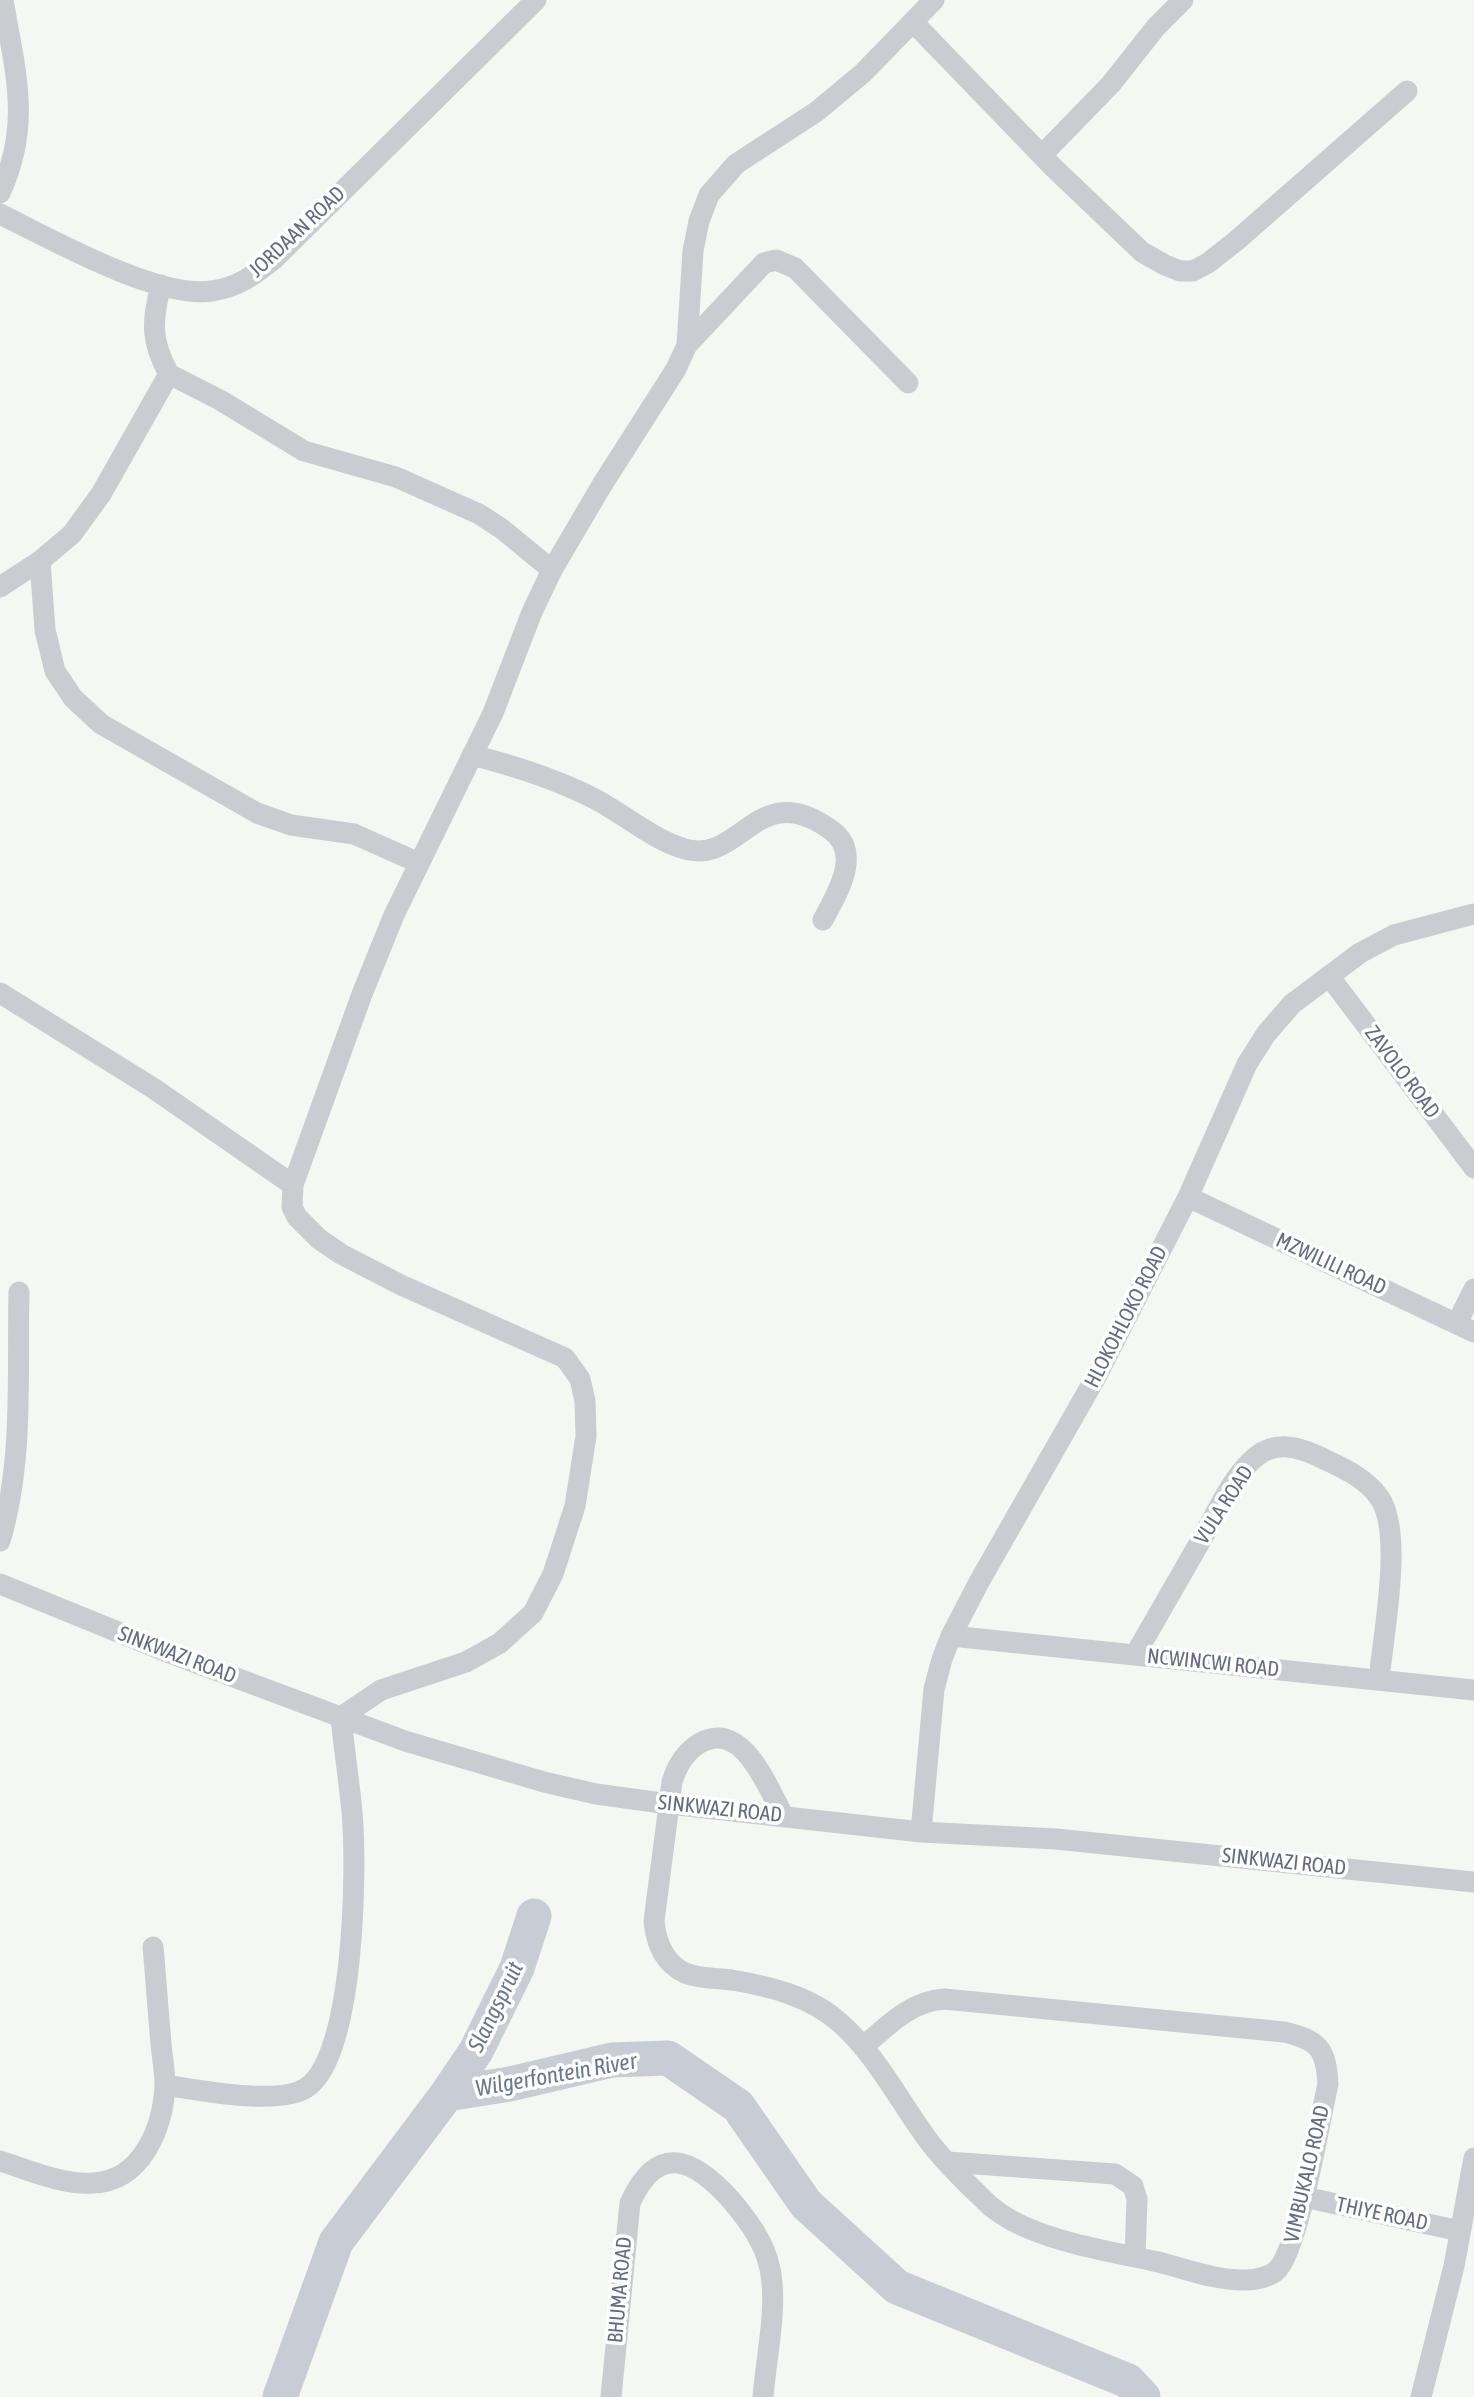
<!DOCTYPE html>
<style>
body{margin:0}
canvas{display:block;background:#f5f7f3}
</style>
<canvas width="1474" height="2397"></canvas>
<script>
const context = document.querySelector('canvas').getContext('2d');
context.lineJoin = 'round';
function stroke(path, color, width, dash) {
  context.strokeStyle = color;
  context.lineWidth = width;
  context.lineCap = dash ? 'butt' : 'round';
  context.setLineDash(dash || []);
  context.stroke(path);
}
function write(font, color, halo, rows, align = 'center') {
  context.font = font + ' "Asap Condensed",sans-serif';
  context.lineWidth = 7;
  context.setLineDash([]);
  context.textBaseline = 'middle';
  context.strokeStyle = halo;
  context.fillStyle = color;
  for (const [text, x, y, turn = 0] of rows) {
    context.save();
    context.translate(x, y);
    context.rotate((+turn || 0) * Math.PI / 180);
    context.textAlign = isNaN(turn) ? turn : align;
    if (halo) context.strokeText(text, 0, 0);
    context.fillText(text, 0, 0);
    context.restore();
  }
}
stroke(new Path2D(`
 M447,2094L476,2051L517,1968L534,1916
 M280,2397L336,2242L447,2094L510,2084L612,2060L668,2058L738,2106L806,2204L897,2287L1128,2381L1143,2397`), '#c8ccd5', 35);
stroke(new Path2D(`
 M913,22L1054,168L1142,252L1165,265L1180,271H1193L1208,263L1236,241L1407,91
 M1042,155L1111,84L1156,27L1183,0
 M0,193C32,124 15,71 3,0
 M0,214C51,239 157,299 212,291C239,287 254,275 274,259L536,0
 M687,345L764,263L776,260L795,268L908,383
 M169,374L220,400L304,451L396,477L479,514L502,529L552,570
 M40,561L45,630L55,671L73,698L101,724L257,813L291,825L354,834L419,863
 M0,587L40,561L72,534L101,494L169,374C150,340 152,320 161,285
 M472,755C515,766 557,779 597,800C626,816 654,840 685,849C742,865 757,776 831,830C863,853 837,893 823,920
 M1329,976L1474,1168
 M0,993L153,1088L293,1185
 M1188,1197L1474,1332
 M1457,1323L1474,1289
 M0,1541C24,1461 17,1374 19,1292
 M0,1584L172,1654L405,1741L544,1782L596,1794L669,1804L921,1832L1056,1839L1474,1882
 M951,1636L1474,1690
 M1135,1655C1158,1615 1181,1575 1204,1535C1219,1508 1233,1475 1257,1456C1276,1441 1298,1447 1318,1456C1340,1467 1364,1476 1379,1497C1404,1531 1383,1636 1379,1680
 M783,1815C767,1786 742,1719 700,1743C685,1752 677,1765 672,1782L654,1921C656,1942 664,1963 685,1973C699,1979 717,1978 732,1980C768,1986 810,1996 839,2022C876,2054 899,2101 928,2140C943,2160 963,2180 982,2198C994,2211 1009,2220 1025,2227C1066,2245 1114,2252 1158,2262C1186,2269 1217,2281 1246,2280C1255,2280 1269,2277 1276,2271C1298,2253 1320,2118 1328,2084C1326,2048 1318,2040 1284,2032L944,1999C911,2001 887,2026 863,2047
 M921,1832L934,1689L942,1659L951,1636L979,1582L1096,1377L1188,1197L1247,1064L1266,1034L1292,1004L1360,953L1394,935L1474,914
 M165,2085C198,2090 278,2106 306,2088C355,2057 357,1867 352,1812C349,1780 344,1749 341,1717L381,1690L466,1662L500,1643L533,1613L553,1574L575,1506L586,1436L585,1401L580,1379L565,1358L401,1285L341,1254L319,1239L297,1217L292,1207L293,1185L362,994L394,915L493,713L532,612L552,570L602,485L676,369L687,345L693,251L699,221L709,195L736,164L816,112L863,73L934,0
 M0,2161C29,2170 62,2185 93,2183C142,2181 163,2128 165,2085C165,2071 162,2057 161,2043C158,2011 156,1979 153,1947
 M948,2162L1115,2174L1133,2186L1137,2199L1135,2257
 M1304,2197L1460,2231
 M611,2397L630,2203C658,2141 694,2159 731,2200C748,2220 765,2243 770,2269C778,2306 766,2358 763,2397
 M1421,2397L1454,2266L1474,2158`), '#cbccd1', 21);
write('21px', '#656a86', '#fff', [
 ["JORDAAN ROAD",297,232,-43],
 ["ZAVOLO ROAD",1402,1072,53],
 ["MZWILILI ROAD",1331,1264,25],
 ["HLOKOHLOKO ROAD",1126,1317,-63],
 ["VULA ROAD",1224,1505,-57],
 ["SINKWAZI ROAD",177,1655,21],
 ["NCWINCWI ROAD",1213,1663,6],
 ["SINKWAZI ROAD",720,1809,6],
 ["SINKWAZI ROAD",1284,1862,6],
 ["VIMBUKALO ROAD",1307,2174,-77],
 ["THIYE ROAD",1382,2214,12],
 ["BHUMA ROAD",620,2290,-85]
]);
write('italic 23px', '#6a7790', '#fff', [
 ["Slangspruit",496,2007,-64],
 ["Wilgerfontein River",556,2075,-10]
]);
</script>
